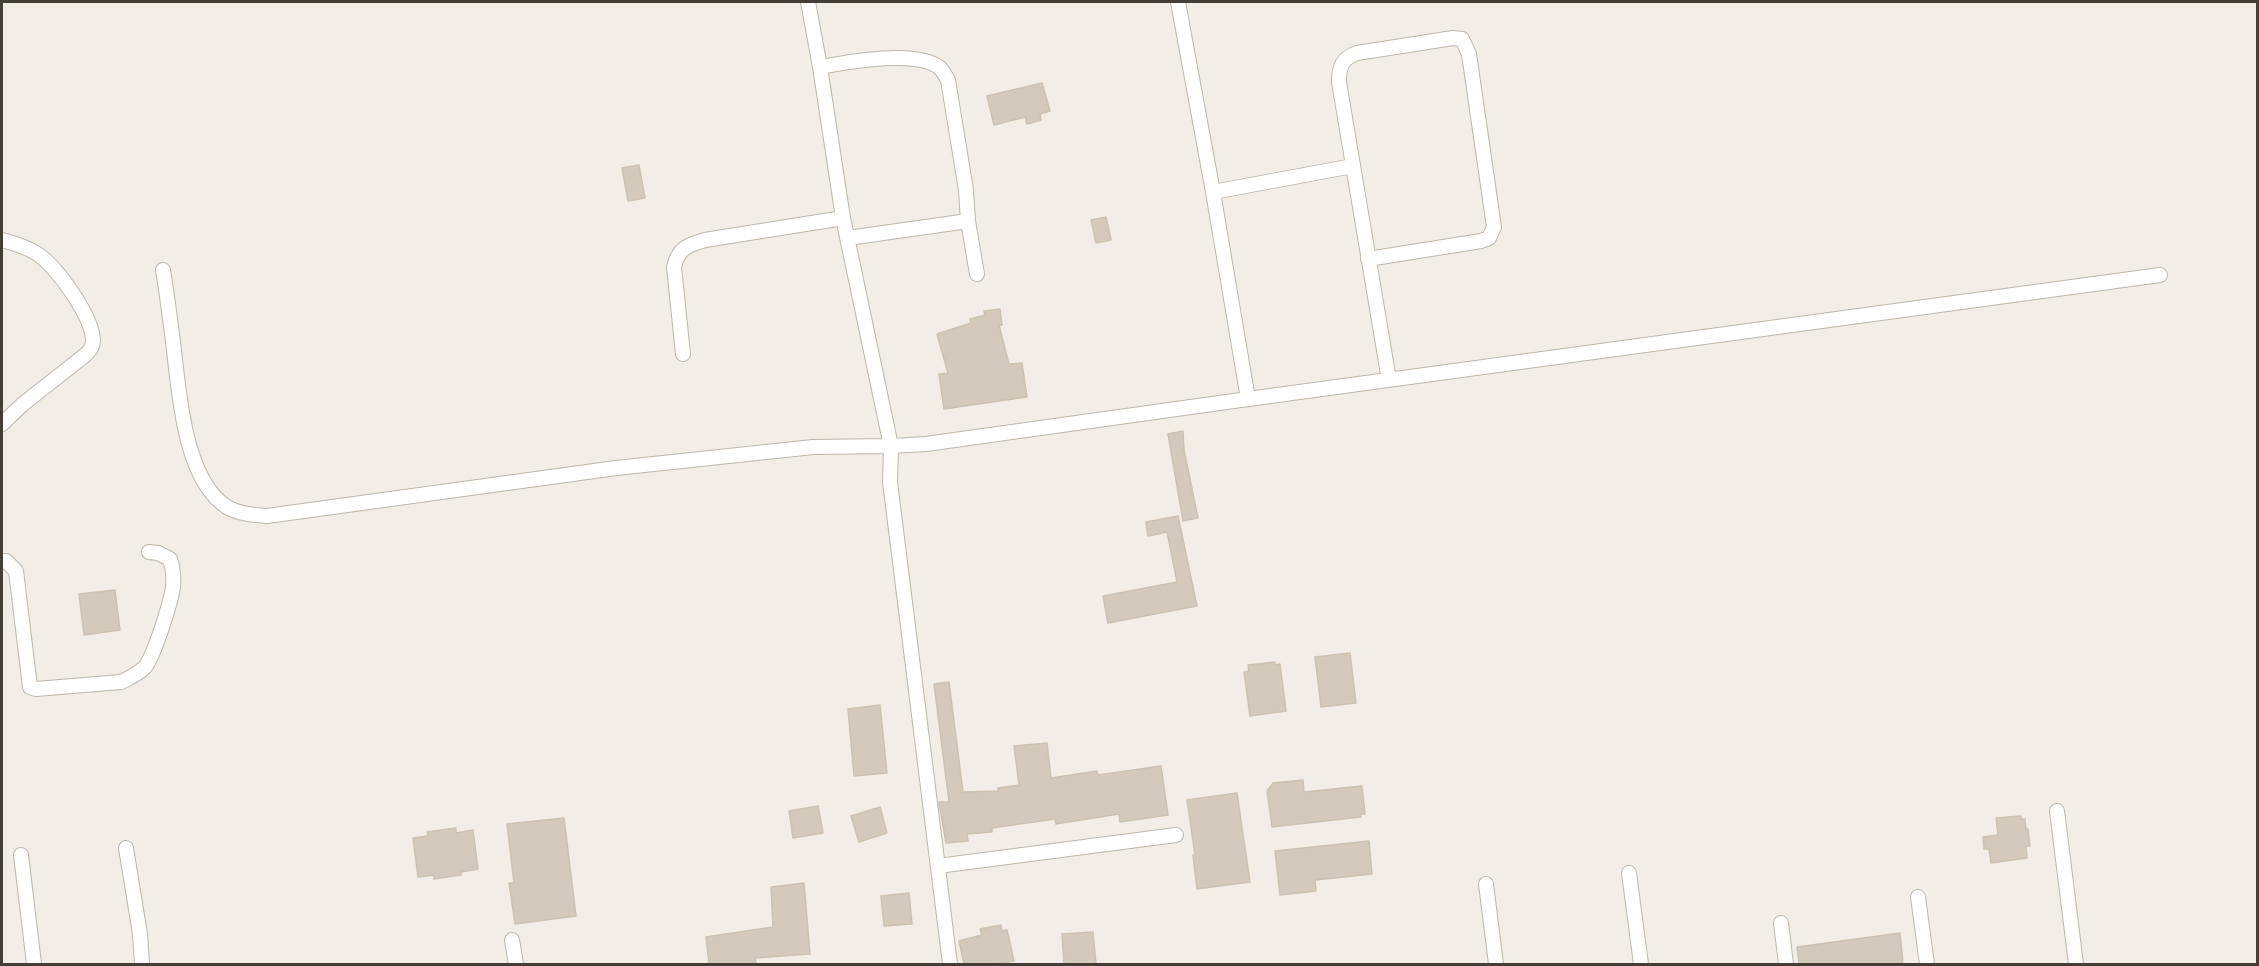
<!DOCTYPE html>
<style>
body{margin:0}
#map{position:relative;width:2259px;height:966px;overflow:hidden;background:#f2eee7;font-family:"Nunito Sans",sans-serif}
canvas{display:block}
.frame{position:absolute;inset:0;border:3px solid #443f36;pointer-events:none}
</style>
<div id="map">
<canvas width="2259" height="966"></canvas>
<div class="frame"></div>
</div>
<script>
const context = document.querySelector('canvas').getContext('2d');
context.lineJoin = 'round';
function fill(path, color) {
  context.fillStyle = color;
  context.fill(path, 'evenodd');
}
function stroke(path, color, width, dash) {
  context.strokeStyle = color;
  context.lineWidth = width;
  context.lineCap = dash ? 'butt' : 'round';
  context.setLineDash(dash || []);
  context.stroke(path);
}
const building = new Path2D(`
 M1042,83L1050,111L1040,114L1041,120L1027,124L1025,117L994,125L987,96Z
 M639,165L645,198L628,201L622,168Z
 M1106,217L1111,240L1096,243L1091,220Z
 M1000,309L1002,325H999L1009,364L1022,363L1027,397L944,409L939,374L948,373L937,334L971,323L970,319L985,315L984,311Z
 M1183,431L1184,450L1198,518L1183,521L1168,434Z
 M1178,516L1197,606L1108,623L1103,596L1177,582L1167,532L1148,536L1146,522Z
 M115,590L120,630L84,635L79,594Z
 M1350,653L1356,703L1321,707L1315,657Z
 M1275,662V665L1280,664L1286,711L1250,716L1244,672L1249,671L1248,665Z
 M949,682L963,792L998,791V788L1019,785L1014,746L1047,743L1051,778L1097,771L1098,775L1161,766L1168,815L1120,822L1119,814L1056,824L1055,819L992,828V832L967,834L968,841L946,843L939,802H949L934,684Z
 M880,705L887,773L854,776L848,709Z
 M1303,780L1304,792L1362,786L1365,814H1360L1361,817L1272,827L1267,791L1273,783Z
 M1237,793L1250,882L1197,889L1193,855H1195L1187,800Z
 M818,806L823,833L793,838L789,811Z
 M880,807L887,833L859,842L851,816Z
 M2021,816V819H2025L2026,829H2028L2030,846H2026L2027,858L1991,863L1989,849H1984L1983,837L1998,835L1996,818Z
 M564,818L576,916L515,924L509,883H514L507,824Z
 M456,828V833L473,830L478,869L461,872V875L434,879V875L418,877L413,838L428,836L427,832Z
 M1369,841L1372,874L1315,880L1316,891L1280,895L1275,851Z
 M804,883L810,954L755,958L756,964H709L706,937L773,927L771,887Z
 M909,893L912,924L884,926L881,896Z
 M1001,925L1002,931L1007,930L1014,961L996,964H964L959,941L982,935L980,929Z
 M1093,932L1096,964H1064L1062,934Z
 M1900,933L1903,964H1799L1797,947Z`);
fill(building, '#d3cabd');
stroke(building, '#cdc2b1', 1.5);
const minor = new Path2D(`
 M820,67C848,62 917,49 940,68C943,71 946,77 948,80L966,190L968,221L977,274
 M1213,192L1353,166
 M848,238L968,221
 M2,240C13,243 26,247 36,253C56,265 93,317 93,341C93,348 89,352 84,356L23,404L2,424
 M1368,259L1481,241L1489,238L1494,227L1469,54L1462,39L1453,38L1357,53C1342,58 1339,67 1339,82L1389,380
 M163,270C167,294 170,318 173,342C179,389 183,479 227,507C239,514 254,515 267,516L616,468L813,447L891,446L843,218L820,67L808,2
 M683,354L674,267C678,249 687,245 705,240L843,218
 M1248,399L2160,275
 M2,561H6L16,571L30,687L36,689L121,682C130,678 138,674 145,667C154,656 171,602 173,587C174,577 173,568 170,559L158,553L149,552
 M2057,811L2076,964
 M126,848L140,934L142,964
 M21,855L34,964
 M938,866L1176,835
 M1629,873L1641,964
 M1486,884L1496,964
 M1918,897L1927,964
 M1781,923L1786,964
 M512,940L516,964
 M950,964L890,482L891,446L926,444L1248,399L1213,192L1178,2`);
stroke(minor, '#bdb6aa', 16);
stroke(minor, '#fff', 14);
</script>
